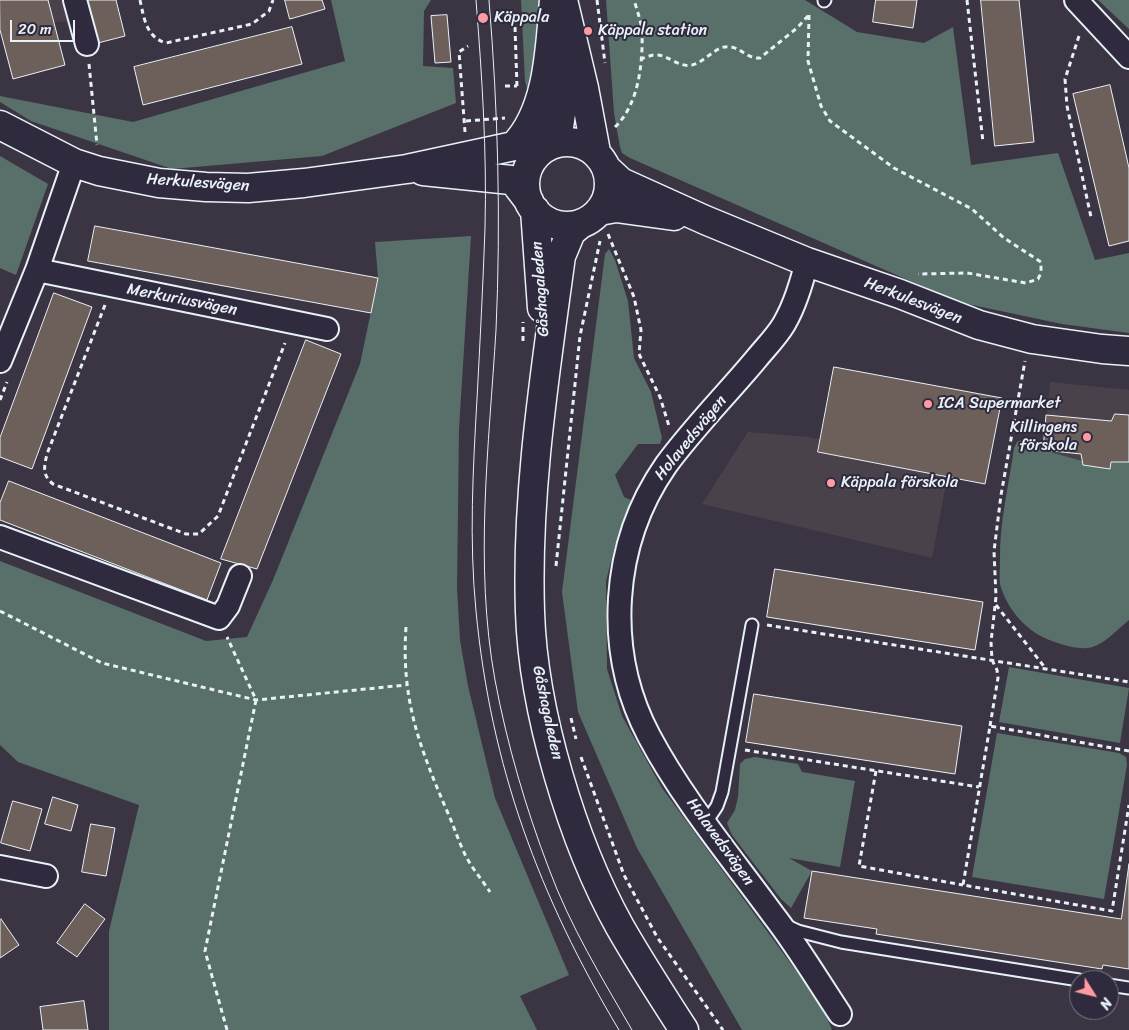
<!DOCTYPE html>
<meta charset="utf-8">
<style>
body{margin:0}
#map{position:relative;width:1129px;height:1030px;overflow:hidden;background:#3b3543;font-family:Sriracha,sans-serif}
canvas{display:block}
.north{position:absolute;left:1069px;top:970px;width:50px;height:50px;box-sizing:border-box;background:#2f2a3d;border:1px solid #797a88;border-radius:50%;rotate:126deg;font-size:14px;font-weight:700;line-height:20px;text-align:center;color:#e8f1f8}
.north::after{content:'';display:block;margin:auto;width:18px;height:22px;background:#ff9aa2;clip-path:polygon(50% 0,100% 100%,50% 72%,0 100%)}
.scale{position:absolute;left:10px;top:20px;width:65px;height:22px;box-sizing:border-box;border:2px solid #e8f1f8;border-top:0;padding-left:6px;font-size:15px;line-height:18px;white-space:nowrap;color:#e8f1f8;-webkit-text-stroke:4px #2f2a3d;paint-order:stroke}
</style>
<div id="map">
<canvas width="1129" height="1030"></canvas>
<div class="north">N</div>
<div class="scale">20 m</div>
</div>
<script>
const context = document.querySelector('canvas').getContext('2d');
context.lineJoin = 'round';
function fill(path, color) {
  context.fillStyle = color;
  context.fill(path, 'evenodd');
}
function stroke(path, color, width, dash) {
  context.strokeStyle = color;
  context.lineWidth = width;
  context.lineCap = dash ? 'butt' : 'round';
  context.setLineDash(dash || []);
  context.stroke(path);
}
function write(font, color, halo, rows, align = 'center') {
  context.font = font + ' Sriracha,sans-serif';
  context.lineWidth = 4;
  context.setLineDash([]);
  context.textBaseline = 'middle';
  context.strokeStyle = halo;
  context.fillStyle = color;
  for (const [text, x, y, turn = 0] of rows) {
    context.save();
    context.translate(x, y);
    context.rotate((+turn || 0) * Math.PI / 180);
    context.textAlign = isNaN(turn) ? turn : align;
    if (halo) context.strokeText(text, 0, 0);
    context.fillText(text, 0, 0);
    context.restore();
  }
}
fill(new Path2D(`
 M0,0H91L97,21L0,23Z
 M1050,382L1129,390V487L1041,484Z
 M748,432L808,437L950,463L932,558L702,504Z`), '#4a424a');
fill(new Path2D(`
 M331,0H431L424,11L423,66L453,68L456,103L322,156L172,169L31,121L0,102V96L133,122L345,61Z
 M521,0H543L542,48L529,96L525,81Z
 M606,0H805L857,32L924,43L953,27L971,165L1058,153L1095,260L1129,253V333L1062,324L958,302L630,158L622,153L620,147L614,113Z
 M1098,0H1129V29Z
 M0,156L48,184L16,275L0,268Z
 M471,236L459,429L457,588L460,640L468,686L495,798L569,975L520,996L537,1030H109V931L139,805L18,762L0,745V561L206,641L247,637L273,580L360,364L378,278L375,242Z
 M609,249L615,260L628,301L634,358L651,392L662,438L660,444H638L615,475L624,497L631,500L618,534L606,581L607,669L622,716L662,788L797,972L826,1015L832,1030H742L637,848L578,712L562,592L605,254Z
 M1026,438C1035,439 1040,442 1043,450L1110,469L1111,462H1129V620C1098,647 1094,656 1052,641C1028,633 1007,610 1000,584C999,577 1000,568 1000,561C999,523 1009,485 1014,448L1017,442Z
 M1009,667L1129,688L1120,743L999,722Z
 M997,733L1119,753L1126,757L1127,765L1104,899L972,877Z
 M755,757L798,764L802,772L855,781L840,867L789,858L812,871L791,908L781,899L732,835L727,823L735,810L738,797L740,764L745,759Z`), '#596f69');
const building = new Path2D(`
 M0,0H48L65,65L13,79L0,30Z
 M83,0H116L125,36L94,44Z
 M285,0H322L325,9L290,19Z
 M876,0H917L913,28L873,22Z
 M981,0H1019L1034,142L995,146Z
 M447,15L451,62L435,63L431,16Z
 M292,27L302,64L143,105L134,67Z
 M1110,85L1129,168V241L1109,246L1073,94Z
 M95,226L378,278L371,313L88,261Z
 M54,293L92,307L32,469L0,457V438Z
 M306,340L341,354L257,569L221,559Z
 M834,367L1002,398L985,484L818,452Z
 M1115,414L1129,415V462H1111L1110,469L1083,465L1081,454L1043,450L1046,415L1111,421Z
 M9,481L221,563L207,600L0,520V503Z
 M775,569L983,602L975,650L767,617Z
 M754,694L962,726L955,774L746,742Z
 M53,797L78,805L71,831L45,824Z
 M13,801L42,809L30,851L1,843Z
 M91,824L115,828L106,876L82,872Z
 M1129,864V969L1103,965L1102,969L876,934L877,929L804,918L812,871L1121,919Z
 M85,904L105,919L77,957L57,943Z
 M1,919L19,945L0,958V920Z
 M84,1001L88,1030H43L40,1007Z`);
fill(building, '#6d605b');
stroke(building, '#e8f1f8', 1);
const lane = new Path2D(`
 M824,1L825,0
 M705,824L717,806L722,792L752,625
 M785,925L798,931L841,942L1079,980
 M1109,985L1129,988`);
const street = new Path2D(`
 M75,0L87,44
 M1076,0L1129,57
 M807,262C801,284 795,305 784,324C777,336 766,347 757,358C727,394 694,427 666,465C611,544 604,651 649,736C683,800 731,857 774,916C798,947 818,981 840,1014
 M37,270L327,329
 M0,361L37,270L74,163
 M0,537L219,618L228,606L240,576
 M0,867L46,876`);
const secondary = new Path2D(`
 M563,0L584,88L596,152
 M0,125L74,163L99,171L159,183L206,187L248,188L304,183L407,169L514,146C549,110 550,47 554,0
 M525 184a42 42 0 1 1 84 0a42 42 0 1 1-84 0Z
 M549,145L559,127L570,53
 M607,169L621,182L705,220L807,262L900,294L979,325L1032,339L1102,349L1129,351
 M423,171L511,180L516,184L529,201
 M535,210L542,308
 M599,211L616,208L674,216
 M582,223L571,232L561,256C545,374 526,493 530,612C533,710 572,841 620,927C640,962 662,996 684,1030`);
stroke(lane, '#e8f1f8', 15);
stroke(street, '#e8f1f8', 26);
stroke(secondary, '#e8f1f8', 31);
stroke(new Path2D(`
 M140,0C144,18 146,37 166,43L252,24L269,11L273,0
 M597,0L605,63
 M967,0L983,142
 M809,15L808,61L821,106L830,121L894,168L972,209L1004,238L1041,262V273L1038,279L1026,283L967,273L918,274
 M515,27L517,87
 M1079,36L1065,79L1067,106L1091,217
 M640,59C645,58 650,55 655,55C668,54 678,68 692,65C706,62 716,44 731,47C742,49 748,59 760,58L797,28L808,16
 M89,64L97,145
 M505,86H517
 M466,121L505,118
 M615,127C639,104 643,63 642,31C641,21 637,10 634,0
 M465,132L459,52L468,46
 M608,234L634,297L641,330L639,354L660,397L669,426
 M105,305L47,454C44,467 42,475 53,484L186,534H199L218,516L285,343
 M523,341V322
 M0,400L7,382
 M556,566L580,336L600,241
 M996,605L1046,669
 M0,611L102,663L256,700L406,685
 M767,625L1129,682
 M406,627C401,699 419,746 447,811C453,824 457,837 463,850C469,865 481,878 490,892
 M571,718L576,739
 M990,726L998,678L997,670L992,660L991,642L996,597L994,551L1001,495L1025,361
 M745,750L979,787
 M1129,751L990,726L963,885L1112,911L1129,805
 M581,757L624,875L657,937L723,1030
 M876,771L859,866L963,885
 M227,1030L205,951L256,700L227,637`), '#e8f1f8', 3, [5, 4]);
stroke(lane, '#2f2a3d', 11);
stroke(street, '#2f2a3d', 22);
stroke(secondary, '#2f2a3d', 28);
stroke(new Path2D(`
 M476,0C482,76 487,152 485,228C483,285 480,342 477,399C473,469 469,540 476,611C491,767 539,896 619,1030
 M489,0C498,109 501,220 496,330C489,446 474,564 495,680C507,744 526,809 549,869C570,926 602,978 632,1030`), '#e8f1f8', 1);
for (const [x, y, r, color] of [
 [483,18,6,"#ff9aa2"],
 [588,31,5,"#ff9aa2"],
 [928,404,5,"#ff9aa2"],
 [1087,437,5,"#ff9aa2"],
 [831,483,5,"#ff9aa2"]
]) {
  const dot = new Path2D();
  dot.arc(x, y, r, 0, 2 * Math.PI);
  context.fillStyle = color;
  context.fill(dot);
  stroke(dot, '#2f2a3d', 2);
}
write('16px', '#e8f1f8', '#2f2a3d', [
 ["Käppala",494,18],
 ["Käppala station",598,31],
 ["ICA Supermarket",938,404],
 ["Killingens",1077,428,"right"],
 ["förskola",1077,446,"right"],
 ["Käppala förskola",841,483]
], 'left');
write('16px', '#e8f1f8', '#2f2a3d', [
 ["Herkulesvägen",198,183,4],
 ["Gåshagaleden",541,289,-94],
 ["Merkuriusvägen",182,300,11],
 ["Herkulesvägen",913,301,21],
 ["Holavedsvägen",691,438,-51],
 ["Gåshagaleden",547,713,78],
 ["Holavedsvägen",720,842,54]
]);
</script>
